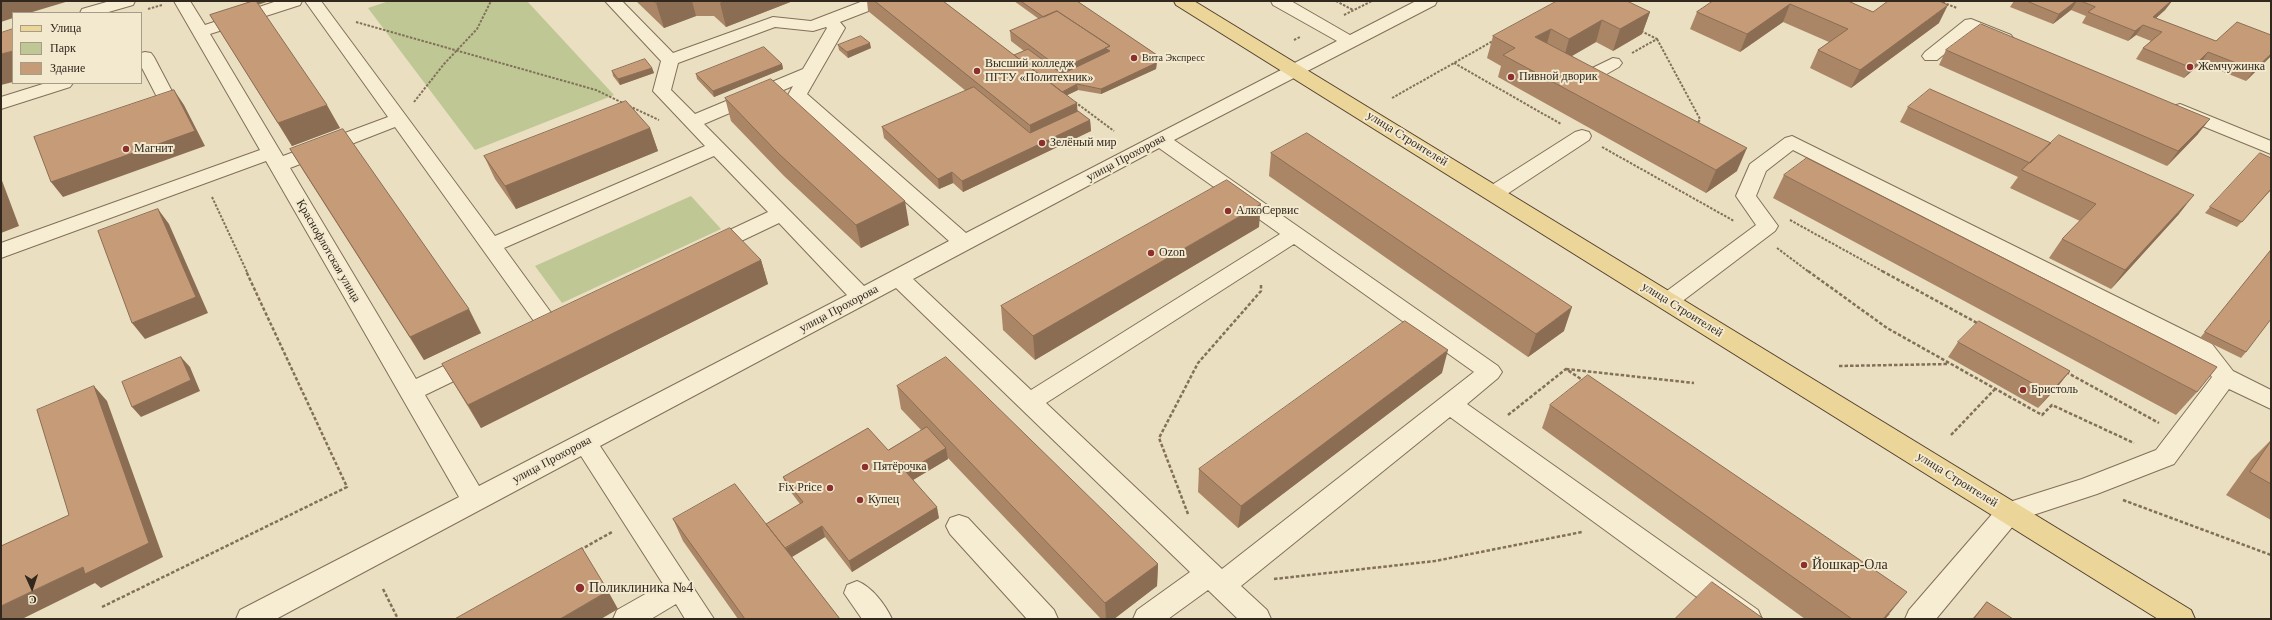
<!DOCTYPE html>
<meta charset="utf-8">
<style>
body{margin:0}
#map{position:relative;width:2272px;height:620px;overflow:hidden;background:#eadfc0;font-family:Georgia,serif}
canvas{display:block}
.frame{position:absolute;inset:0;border:2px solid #33281d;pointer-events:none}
.legend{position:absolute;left:12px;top:12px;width:130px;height:72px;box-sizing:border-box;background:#f2e9cf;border:1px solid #a69c88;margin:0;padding:5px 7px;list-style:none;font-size:12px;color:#33281d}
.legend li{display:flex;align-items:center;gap:8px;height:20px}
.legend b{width:20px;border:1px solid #a69c88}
.north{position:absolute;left:12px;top:568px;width:40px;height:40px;-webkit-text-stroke:3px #f2e9cf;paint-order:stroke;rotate:177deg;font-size:11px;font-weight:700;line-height:16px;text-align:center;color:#33281d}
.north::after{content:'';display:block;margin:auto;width:14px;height:18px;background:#33281d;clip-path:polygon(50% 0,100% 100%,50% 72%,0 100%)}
</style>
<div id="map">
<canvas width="2272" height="620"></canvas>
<div class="frame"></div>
<ul class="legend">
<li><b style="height:5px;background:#ecd599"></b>Улица</li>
<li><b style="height:11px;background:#bfc795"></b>Парк</li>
<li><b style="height:11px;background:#c69c78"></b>Здание</li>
</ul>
<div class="north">С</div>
</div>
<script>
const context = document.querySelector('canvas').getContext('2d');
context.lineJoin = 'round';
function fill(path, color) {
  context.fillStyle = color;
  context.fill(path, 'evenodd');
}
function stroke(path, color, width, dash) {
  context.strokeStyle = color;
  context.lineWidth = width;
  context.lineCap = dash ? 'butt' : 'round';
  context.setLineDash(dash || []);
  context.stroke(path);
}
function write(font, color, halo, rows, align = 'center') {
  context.font = font + ' Georgia,serif';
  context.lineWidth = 4;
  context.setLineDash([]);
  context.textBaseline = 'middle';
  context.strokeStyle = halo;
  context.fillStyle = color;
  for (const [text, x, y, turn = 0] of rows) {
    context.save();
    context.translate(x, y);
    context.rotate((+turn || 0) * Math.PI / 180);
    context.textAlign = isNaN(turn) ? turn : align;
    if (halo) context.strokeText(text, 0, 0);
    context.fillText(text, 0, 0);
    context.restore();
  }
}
fill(new Path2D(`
 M389,1H527L614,95L475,150L368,8Z
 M691,196L721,229L562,303L535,266Z`), '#bfc795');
const minor = new Path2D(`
 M110,1H135L133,5L105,13H80L82,9Z
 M174,1H190L205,25L277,1H302L300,5L210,34L283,156L388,117L305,1H321L495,236L705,146L653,91L661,61L605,1H622L673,53L773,17L811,21L863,1H886L884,5L840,22L845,28L807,94L966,233L1337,41L1273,5L1271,1H1291L1350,35L1416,1H1437L1435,5L1174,140L1498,366L1502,372L1498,378L1467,404L1758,610L1762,619H1727L1450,417L1241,586L1267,610L1271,619H1238L1208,590L1168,619H1133L1137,610L1190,572L896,288L600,446L714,619H685L676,604L651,619H613L617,610L663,584L581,456L276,619H236L240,610L459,497L266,161L1,258V243L260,150ZM775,27L813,31L826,27L827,28L803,69L695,114L671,90L678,63ZM793,86L788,95L791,99L949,241L864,286L704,124ZM395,127L541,331L549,333L557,331L560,325L504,248L714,156L768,212L702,243L699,248L702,253L709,255L716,253L779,223L847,295L479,486L425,395L483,367L486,361L483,355L475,353L467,355L416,379L290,168ZM1159,148L1280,234L1031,390L913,279ZM1294,244L1474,372L1222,569L1046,403Z
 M1971,19L2011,35L2014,39L2011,43H1999L1973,31L1937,60H1925L1922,56L1925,52L1965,20Z
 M145,52L151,53L154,57L175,97L172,101L166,102L160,101L157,97L141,66V53Z
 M1613,58L1619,59L1622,63L1619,67L1603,76L1617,86L1614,90C1603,93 1588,85 1581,76L1584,72Z
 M46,83H73L70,87L1,109V97Z
 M2180,104L2271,141V154L2173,114L2171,110L2173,106Z
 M1582,130L1589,132L1591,136L1589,140L1501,198L1494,199L1487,198L1484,193L1487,188L1575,132Z
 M1792,136L2212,344L2233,371L2271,390V409L2229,389L2174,464L2097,494L2018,520L1936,619H1905L1909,610L2000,505L2082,479L2156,450L2212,377L2196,356L1793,150L1766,171L1756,196L1778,226L1775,231L1676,306L1668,309L1660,306L1657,301L1660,296L1756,225L1736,196L1750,164L1785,138Z
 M959,515L968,518L1054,610L1058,619H1027L950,534L946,526L950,518Z
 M857,581C872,587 885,604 892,619H862L844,593L847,585Z`);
const major = new Path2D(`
 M1174,1H1194L2191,610L2195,619H2158L1176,5Z`);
stroke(minor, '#827059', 2);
stroke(major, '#503f2d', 2);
stroke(new Path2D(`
 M1336,1L1353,10
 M1939,1L1957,8
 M148,9L162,5
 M1344,15L1372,1
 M356,22L596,90L625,104
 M1657,39L1700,119L1697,125
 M1294,40L1300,37
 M1632,53L1657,39L1641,31
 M1454,63L1561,124
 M1392,98L1493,41
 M414,102L444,64L477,29L491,1
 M1075,102L1114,131
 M629,106L659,120
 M1602,147L1734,221
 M212,197L247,272
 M1790,220L1884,272
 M1777,248L1809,272`), '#827059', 2, [2.5, 1.5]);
stroke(new Path2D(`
 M1808,271L1887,328L2042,415L2052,405L2134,443
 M1882,271L1979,324
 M1839,366L1949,364
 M1566,369L1694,383
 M2066,372L2159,423
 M1508,415L1566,369L1584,381
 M1951,435L1995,389
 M2123,500L2271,555
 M1188,514L1159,438L1198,363L1261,291V283
 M580,550L612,532
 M1274,579L1435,561L1582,532
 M383,589L398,619
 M102,607L347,487L246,271`), '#827059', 2.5, [3.5, 2]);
fill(minor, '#f6edd2');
fill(major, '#ecd599');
fill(new Path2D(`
 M246,1H269L258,5L340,128L292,146L210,15L247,3Z
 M636,1H793L726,27L714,16H696L664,28Z
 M867,1H943L1014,55L1024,51L1011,41L1010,31L1039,19L1014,1H1077L1157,55V61L1156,69L1101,94L1078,90L1067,95L1078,111L1090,120L1091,131L963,192L953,183L939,189L884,138L882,127L966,91L868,11Z
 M1713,1H1848L1873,12L1939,23L1851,88L1810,68L1818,50L1829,42L1783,22L1740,52L1690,29L1697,12Z
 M2014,1H2172L2165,10L2156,18L2216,41L2271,35V56L2246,81L2201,63L2184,78L2136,59L2143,48L2151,41L2136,35L2128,41L2082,23L2086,16L2071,10L2053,24L2010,7Z
 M1650,12L1642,34L1613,51L1596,42L1572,56L1737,171L1706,193L1498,77L1501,66L1487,58L1493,36Z
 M838,45L871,48L848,58L839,50Z
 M1946,50L2198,134L2167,166L1939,65Z
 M782,64L783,69L714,97L697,79L696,74Z
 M652,68L654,73L620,85L613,76L612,71Z
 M725,98L909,225L861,248L784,176L731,121Z
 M1908,107L2179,214L2111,289L2049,258L2062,239L2080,221L2010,188L2018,177L1900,122Z
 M650,128L658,151L516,209L495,179L484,156Z
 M290,149L481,333L424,360L304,172Z
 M1271,153L1564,331L1528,357L1269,176Z
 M2271,158V190L2237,227L2205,213L2210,207Z
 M1784,175L2197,392L2176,415L1773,198Z
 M1259,227L1035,360L1003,330L1001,306Z
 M2271,250L2246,352L2241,358L2200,338Z
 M761,260L768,284L481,428L456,387L442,364Z
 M1958,342L2070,371L2058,386L2038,408L1948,357Z
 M1442,373L1238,528L1198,492L1199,469Z
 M897,386L1158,564L1157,586L1114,619H1101L948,458V459L913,480L939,518L852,572L825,537L792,557L840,619H738L683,541L673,519L766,524L800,504L787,487L783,477L888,450L922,431L901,409Z
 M1550,405L1890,614L1885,619H1805L1542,428Z
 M2271,440V520L2226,495L2251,460Z
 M1987,602L2013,619H1972Z`), '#aa8667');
fill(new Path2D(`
 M1,1H69L29,13H13V18L1,22Z
 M247,1H269L250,7Z
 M663,1H692L696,16L664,28L656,3Z
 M724,1H793L726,27L720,3Z
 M2076,1H2077L2071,10L2053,24L2059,14Z
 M2171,1H2172L2165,10L2146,27L2153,17Z
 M1790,4L1783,22L1740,52L1747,34Z
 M1948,5L1939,23L1851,88L1860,70Z
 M1650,12L1642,34L1613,51L1620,29Z
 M1602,20L1596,42L1563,61L1569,39Z
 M2143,25L2136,35L2128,41L2135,31Z
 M1551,29L1545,51L1535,37Z
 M870,43L871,48L848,58L847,52Z
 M1110,46V57L1062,79L1061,69Z
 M13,51V82L1,85V54Z
 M2208,52L2201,63L2184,78L2192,68Z
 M2271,54V56L2246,81L2254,70Z
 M1157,55V61L1156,69L1101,94V89Z
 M782,64L783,69L714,97L713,91Z
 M652,68L654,73L620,85L618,79Z
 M1077,84L1078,90L1053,102V96Z
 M174,90L184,105L205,146L63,197L51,182Z
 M1077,103L1078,121L1031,144L1030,125Z
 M327,105L340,128L292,146L278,123Z
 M2210,119L2198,134L2167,166L2178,151Z
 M1090,120L1091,131L963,192L962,181Z
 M650,128L658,151L516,209L505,186Z
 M1747,148L1737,171L1706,193L1716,170Z
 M952,172L953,183L939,189L938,179Z
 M1,178L19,226L1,233Z
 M2194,195L2179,214L2111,289L2125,270Z
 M905,201L909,225L861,248L856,225Z
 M1261,204L1259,227L1035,360L1033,336Z
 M158,209L169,224L208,313L145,339L132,323Z
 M761,260L768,284L481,428L468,405Z
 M1572,307L1564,331L1528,357L1536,334Z
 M469,309L481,333L424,360L410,337Z
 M1448,350L1442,373L1238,528L1241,506Z
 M181,357L190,367L200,391L141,417L132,407Z
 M2070,371L2058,386L2038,408L2050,393Z
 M94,386L107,401L163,557L101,588L95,583L22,619H1V606L83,567Z
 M946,448L948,459L908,483L906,472Z
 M937,507L939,518L852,572L849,561Z
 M822,526L825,537L785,561L782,551Z
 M1158,564L1157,586L1114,619H1106L1105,603Z
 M608,591L618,609L601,619H560Z
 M1907,592L1885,619H1883Z`), '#8b6d54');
const building = new Path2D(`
 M253,1H256L327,105L278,123L210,15Z
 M654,1H663L656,3Z
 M875,1H943L1077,103L1030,125Z
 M1021,1H1077L1157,55L1156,63L1101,89L1077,84L1062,92L1014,55L1028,49L1062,74L1110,51L1105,48L1110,46L1057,11L1044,17Z
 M1557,1H1627L1650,12L1620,29L1602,20L1569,39L1551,29L1535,37L1747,148L1716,170L1503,55L1515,48L1493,36Z
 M1713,1H1848L1873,12L1888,1H1939L1948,5L1860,70L1818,50L1848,29L1790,4L1747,34L1697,12Z
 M2027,1H2076L2059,14Z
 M2081,1H2171L2153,17L2216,41L2237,22L2271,35V54L2254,70L2208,52L2192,68L2143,48L2162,32L2143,25L2135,31L2088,12L2095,7Z
 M1057,11L1110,46L1061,69L1010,31Z
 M1981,24L2210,119L2178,151L1946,50Z
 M13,29V51L1,54V33Z
 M861,36L870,43L847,52L838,45Z
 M764,47L782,64L713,91L696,74Z
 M645,59L652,68L618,79L612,71Z
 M771,79L905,201L856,225L778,153L725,98Z
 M974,87L1030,133L1078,111L1090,120L962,181L952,172L938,179L882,127Z
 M1930,89L2051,143L2030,163L1908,107Z
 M174,90L195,131L51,182L34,137Z
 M626,101L650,128L505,186L484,156Z
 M343,129L469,309L410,337L290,149Z
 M1307,133L1572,307L1536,334L1271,153Z
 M2059,135L2194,195L2125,270L2062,239L2096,204L2022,170Z
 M2260,153L2271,158V189L2242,222L2210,207Z
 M1807,158L2217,367L2197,392L1784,175Z
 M1227,180L1261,204L1033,336L1001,306Z
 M158,209L196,297L132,323L98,231Z
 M730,228L761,260L468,405L442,364Z
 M2271,250V319L2246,352L2205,332Z
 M1405,321L1448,350L1241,506L1199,469Z
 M1979,321L2070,371L2050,393L1958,342Z
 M181,357L191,380L132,407L122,382Z
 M946,357L1158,564L1105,603L897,386Z
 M1588,375L1907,592L1883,619H1852L1550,405Z
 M94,386L149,543L85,574L83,567L1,606V546L69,515L37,410Z
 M927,427L946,448L906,472L937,507L849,561L822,526L785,548L766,524L803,502L783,477L868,428L888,450Z
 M2271,441V484L2250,472Z
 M735,484L840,619H745L673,519Z
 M582,548L608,591L560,619H455Z
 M1712,582L1764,619H1675Z
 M1987,602L2013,619H1974Z`);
fill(building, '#c69c78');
stroke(building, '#8b6d54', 1);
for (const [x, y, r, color] of [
 [1134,58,4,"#8d302d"],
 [2190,67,4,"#8d302d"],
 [977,71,4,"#8d302d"],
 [1511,77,4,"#8d302d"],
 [1042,143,4,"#8d302d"],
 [126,149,4,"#8d302d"],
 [1228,211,4,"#8d302d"],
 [1151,253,4,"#8d302d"],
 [2023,390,4,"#8d302d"],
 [865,467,4,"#8d302d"],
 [830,488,4,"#8d302d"],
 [860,500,4,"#8d302d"],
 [1804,565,4,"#8d302d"],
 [580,588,5,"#8d302d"]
]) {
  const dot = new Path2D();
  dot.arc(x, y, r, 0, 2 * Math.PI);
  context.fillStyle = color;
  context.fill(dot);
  stroke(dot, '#f2e9cf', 1.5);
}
write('10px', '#33281d', '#f2e9cf', [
 ["Вита Экспресс",1142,58]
], 'left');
write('12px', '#33281d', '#f2e9cf', [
 ["Высший колледж",985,64],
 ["ПГТУ «Политехник»",985,78],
 ["Жемчужинка",2198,67],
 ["Пивной дворик",1519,77],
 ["Зелёный мир",1050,143],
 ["Магнит",134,149],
 ["АлкоСервис",1236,211],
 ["Ozon",1159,253],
 ["Бристоль",2031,390],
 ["Пятёрочка",873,467],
 ["Fix Price",822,488,"right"],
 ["Купец",868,500]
], 'left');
write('12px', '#33281d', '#f2e9cf', [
 ["улица Строителей",1407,139,32],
 ["улица Прохорова",1126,158,-28],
 ["Краснофлотская улица",328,251,60],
 ["улица Прохорова",839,309,-28],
 ["улица Строителей",1682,310,32],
 ["улица Прохорова",552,460,-28],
 ["улица Строителей",1957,480,32]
]);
write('14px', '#33281d', '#f2e9cf', [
 ["Йошкар-Ола",1812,565],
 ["Поликлиника №4",589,588]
], 'left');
</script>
